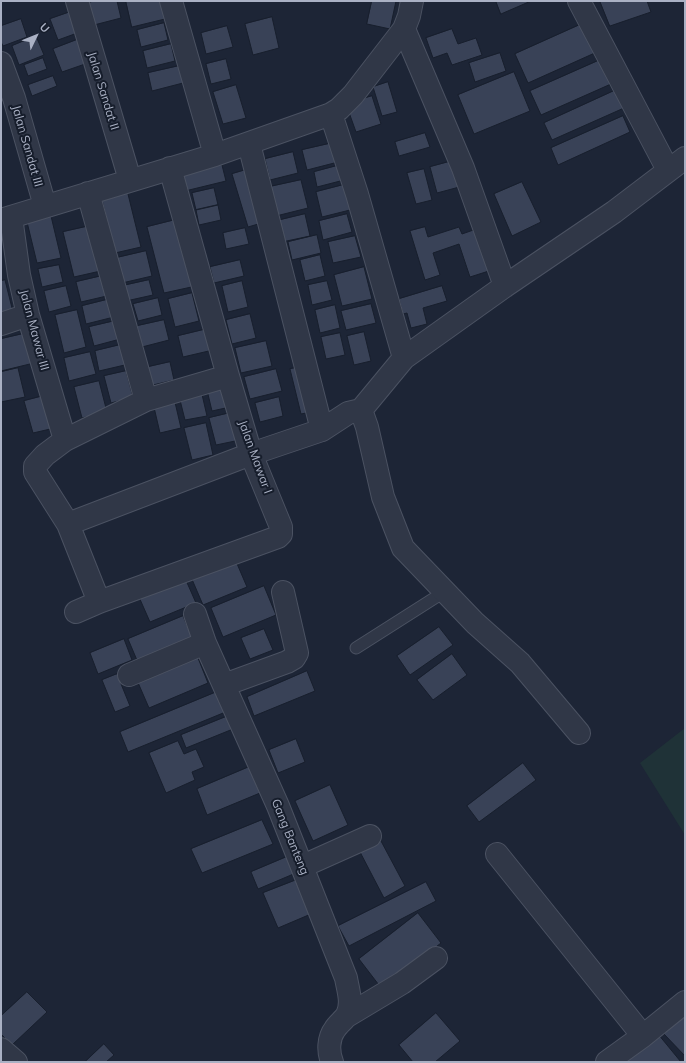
<!DOCTYPE html>
<style>
body{margin:0}
#map{position:relative;width:686px;height:1063px;overflow:hidden;background:#1d2536;font-family:Mulish,sans-serif}
canvas{display:block}
.frame{position:absolute;inset:0;border:2px solid #aab1c4;pointer-events:none}
.north{position:absolute;left:16px;top:16px;width:40px;height:40px;-webkit-text-stroke:3px #161d2b;paint-order:stroke;rotate:47deg;font-size:11px;font-weight:700;line-height:16px;text-align:center;color:#aab1c4}
.north::after{content:'';display:block;margin:auto;width:14px;height:18px;background:#aab1c4;clip-path:polygon(50% 0,100% 100%,50% 72%,0 100%)}
</style>
<div id="map">
<canvas width="686" height="1063"></canvas>
<div class="frame"></div>
<div class="north">U</div>
</div>
<script>
const context = document.querySelector('canvas').getContext('2d');
context.lineJoin = 'round';
function fill(path, color) {
  context.fillStyle = color;
  context.fill(path, 'evenodd');
}
function stroke(path, color, width, dash) {
  context.strokeStyle = color;
  context.lineWidth = width;
  context.lineCap = dash ? 'butt' : 'round';
  context.setLineDash(dash || []);
  context.stroke(path);
}
function write(font, color, halo, rows, align = 'center') {
  context.font = font + ' Mulish,sans-serif';
  context.lineWidth = 4;
  context.setLineDash([]);
  context.textBaseline = 'middle';
  context.strokeStyle = halo;
  context.fillStyle = color;
  for (const [text, x, y, turn = 0] of rows) {
    context.save();
    context.translate(x, y);
    context.rotate((+turn || 0) * Math.PI / 180);
    context.textAlign = isNaN(turn) ? turn : align;
    if (halo) context.strokeText(text, 0, 0);
    context.fillText(text, 0, 0);
    context.restore();
  }
}
fill(new Path2D(`
 M685,728V835L640,763Z`), '#1f3237');
const building = new Path2D(`
 M94,1H117L121,18L94,25L88,3Z
 M126,1H161L165,19L132,27Z
 M372,1H396L390,29L367,24Z
 M496,1H531L501,14Z
 M600,1H647L651,12L610,26Z
 M73,11L80,32L58,40L50,19Z
 M272,17L279,48L253,55L245,24Z
 M21,19L27,37L3,46L1,42V26Z
 M164,23L168,40L141,47L137,30Z
 M584,23L597,52L528,83L515,54Z
 M227,26L233,47L206,54L201,33Z
 M452,29L458,44L476,38L482,55L452,65L447,53L433,58L426,38Z
 M36,36L44,55L19,65L12,46Z
 M79,39L88,63L62,72L53,49Z
 M171,44L175,61L147,68L143,51Z
 M500,53L506,71L475,82L469,63Z
 M43,58L47,69L28,76L24,65Z
 M226,59L231,79L211,84L206,64Z
 M600,60L611,84L541,115L530,91Z
 M179,66L183,83L152,91L148,73Z
 M514,72L530,111L474,134L458,95Z
 M53,76L57,86L32,96L28,85Z
 M388,82L397,112L382,116L373,87Z
 M236,85L246,118L223,124L213,92Z
 M616,90L624,108L552,140L544,123Z
 M372,96L381,124L356,132L346,104Z
 M623,116L630,132L558,165L551,148Z
 M425,133L430,147L399,156L395,142Z
 M337,142L342,161L307,170L302,150Z
 M293,152L298,173L270,180L265,159Z
 M456,160L463,186L437,193L430,167Z
 M221,161L226,181L185,191L180,171Z
 M344,164L348,179L317,187L314,172Z
 M249,169L265,222L248,227L232,174Z
 M424,169L432,200L416,204L407,173Z
 M301,180L308,208L276,216L269,187Z
 M522,182L541,222L512,236L494,194Z
 M347,184L354,209L322,217L316,192Z
 M214,188L218,205L196,210L192,193Z
 M127,190L141,247L115,253L101,196Z
 M218,205L221,220L199,225L196,210Z
 M305,214L310,236L282,242L276,221Z
 M347,214L352,232L323,240L319,221Z
 M51,216L61,258L37,263L27,222Z
 M179,219L196,286L164,293L147,227Z
 M94,225L105,270L74,277L63,232Z
 M425,227L428,237L459,227L462,234L479,228L492,270L470,277L459,244L433,253L440,275L425,280L410,231Z
 M245,228L249,244L226,249L223,233Z
 M317,235L321,253L292,260L288,242Z
 M355,236L361,257L333,263L328,242Z
 M146,251L152,276L122,283L116,258Z
 M320,255L325,276L305,281L300,260Z
 M240,260L244,276L214,283L210,267Z
 M59,265L63,282L42,287L38,269Z
 M364,267L372,299L342,306L334,275Z
 M106,275L111,295L81,302L76,282Z
 M5,280L14,316L1,319V281Z
 M149,280L153,295L126,301L122,286Z
 M242,281L248,307L228,312L222,286Z
 M327,281L332,300L312,305L308,285Z
 M66,286L71,306L49,312L44,291Z
 M442,286L447,301L423,308L427,324L411,328L407,313L403,314L399,299Z
 M192,293L199,321L175,327L168,299Z
 M158,298L162,315L138,321L133,304Z
 M110,299L114,317L86,324L82,306Z
 M371,304L376,323L346,330L341,311Z
 M335,305L340,328L320,333L315,310Z
 M77,310L86,347L64,353L55,315Z
 M250,314L256,338L232,344L226,320Z
 M119,320L124,338L94,346L89,327Z
 M164,320L169,340L142,347L137,326Z
 M207,329L213,350L183,357L178,336Z
 M364,332L371,361L354,365L347,336Z
 M27,333L34,363L1,371V339Z
 M340,333L345,355L326,359L321,337Z
 M266,341L272,366L241,373L235,348Z
 M124,344L129,364L99,371L95,351Z
 M90,352L96,374L69,381L64,358Z
 M170,362L174,380L153,385L148,367Z
 M300,367L311,412L301,414L290,369Z
 M18,368L25,397L1,402V372Z
 M276,369L282,391L250,399L244,377Z
 M126,371L133,397L111,403L104,376Z
 M99,381L107,412L82,418L74,387Z
 M224,382L230,407L212,411L206,386Z
 M201,390L207,416L185,420L179,396Z
 M51,394L59,427L33,433L24,401Z
 M279,397L283,416L260,422L255,403Z
 M174,398L181,428L160,433L153,403Z
 M234,412L240,440L216,445L209,418Z
 M206,423L213,455L192,460L184,428Z
 M235,559L247,587L203,605L191,577Z
 M185,578L196,603L150,622L139,597Z
 M264,586L276,615L223,637L211,608Z
 M183,616L194,642L139,665L128,639Z
 M439,627L453,645L410,675L397,656Z
 M264,629L273,650L250,659L241,638Z
 M124,639L132,660L98,674L90,653Z
 M196,653L208,683L149,708L136,678Z
 M452,654L467,675L433,700L417,680Z
 M307,671L315,691L254,716L247,697Z
 M117,674L130,706L115,712L102,680Z
 M219,691L228,711L128,752L120,732Z
 M228,716L233,729L186,748L181,735Z
 M296,739L305,762L278,773L269,750Z
 M178,741L184,754L196,749L204,767L192,772L195,780L166,793L149,753Z
 M523,763L536,780L479,822L467,806Z
 M249,767L260,793L207,815L197,789Z
 M330,785L348,825L313,841L295,801Z
 M262,820L273,844L202,873L191,849Z
 M381,841L405,886L384,898L360,852Z
 M296,853L303,870L258,889L251,872Z
 M304,877L318,911L278,928L263,893Z
 M426,882L436,901L349,946L338,926Z
 M418,913L441,943L382,989L359,959Z
 M27,992L47,1012L12,1045L1,1034V1016Z
 M436,1013L460,1041L435,1062H413L399,1045Z
 M685,1015V1056L664,1034Z
 M658,1034L681,1062H625Z
 M104,1044L114,1055L106,1062H85Z`);
fill(building, '#394257');
stroke(building, '#181f2d', 1);
const lane = new Path2D(`
 M356,648L444,592`);
const street = new Path2D(`
 M77,1L130,180
 M171,1L215,155
 M579,1L668,170
 M404,29L463,168L505,286
 M1,63L14,98L45,206
 M331,114L357,194L404,358
 M249,144L322,430
 M88,193L146,400
 M11,217L19,275L28,315L65,440
 M1,220L215,155L331,114L339,109L353,95L404,29L409,16L412,1
 M1,324L28,315
 M361,410L367,427L383,497L403,548L475,623L520,663L579,733
 M68,524L251,454L322,430L348,413L361,410L404,358L505,286L614,212L685,158
 M99,602L68,524L35,472V466L45,455L65,440L146,400L228,376
 M76,612L99,602L278,537L281,534V527L251,454L228,376L170,168
 M195,614L205,643L278,806L346,978C348,990 353,1003 347,1015C344,1020 338,1024 335,1029C328,1038 328,1052 332,1062
 M129,675L205,643
 M224,685L287,662L294,658L297,653L283,592
 M497,854L643,1036
 M303,866L370,836
 M347,1016L402,983L436,958
 M1,1049L16,1062
 M607,1062L643,1036L685,1002`);
stroke(lane, '#4b5262', 13);
stroke(street, '#4b5262', 24);
stroke(lane, '#303747', 11);
stroke(street, '#303747', 22);
write('12px', '#aab1c4', '#161d2b', [
 ["Jalan Sandat II",103,91,73],
 ["Jalan Sandat III",27,146,74],
 ["Jalan Mawar III",34,330,75],
 ["Jalan Mawar I",255,457,70],
 ["Gang Banteng",290,837,68]
]);
</script>
